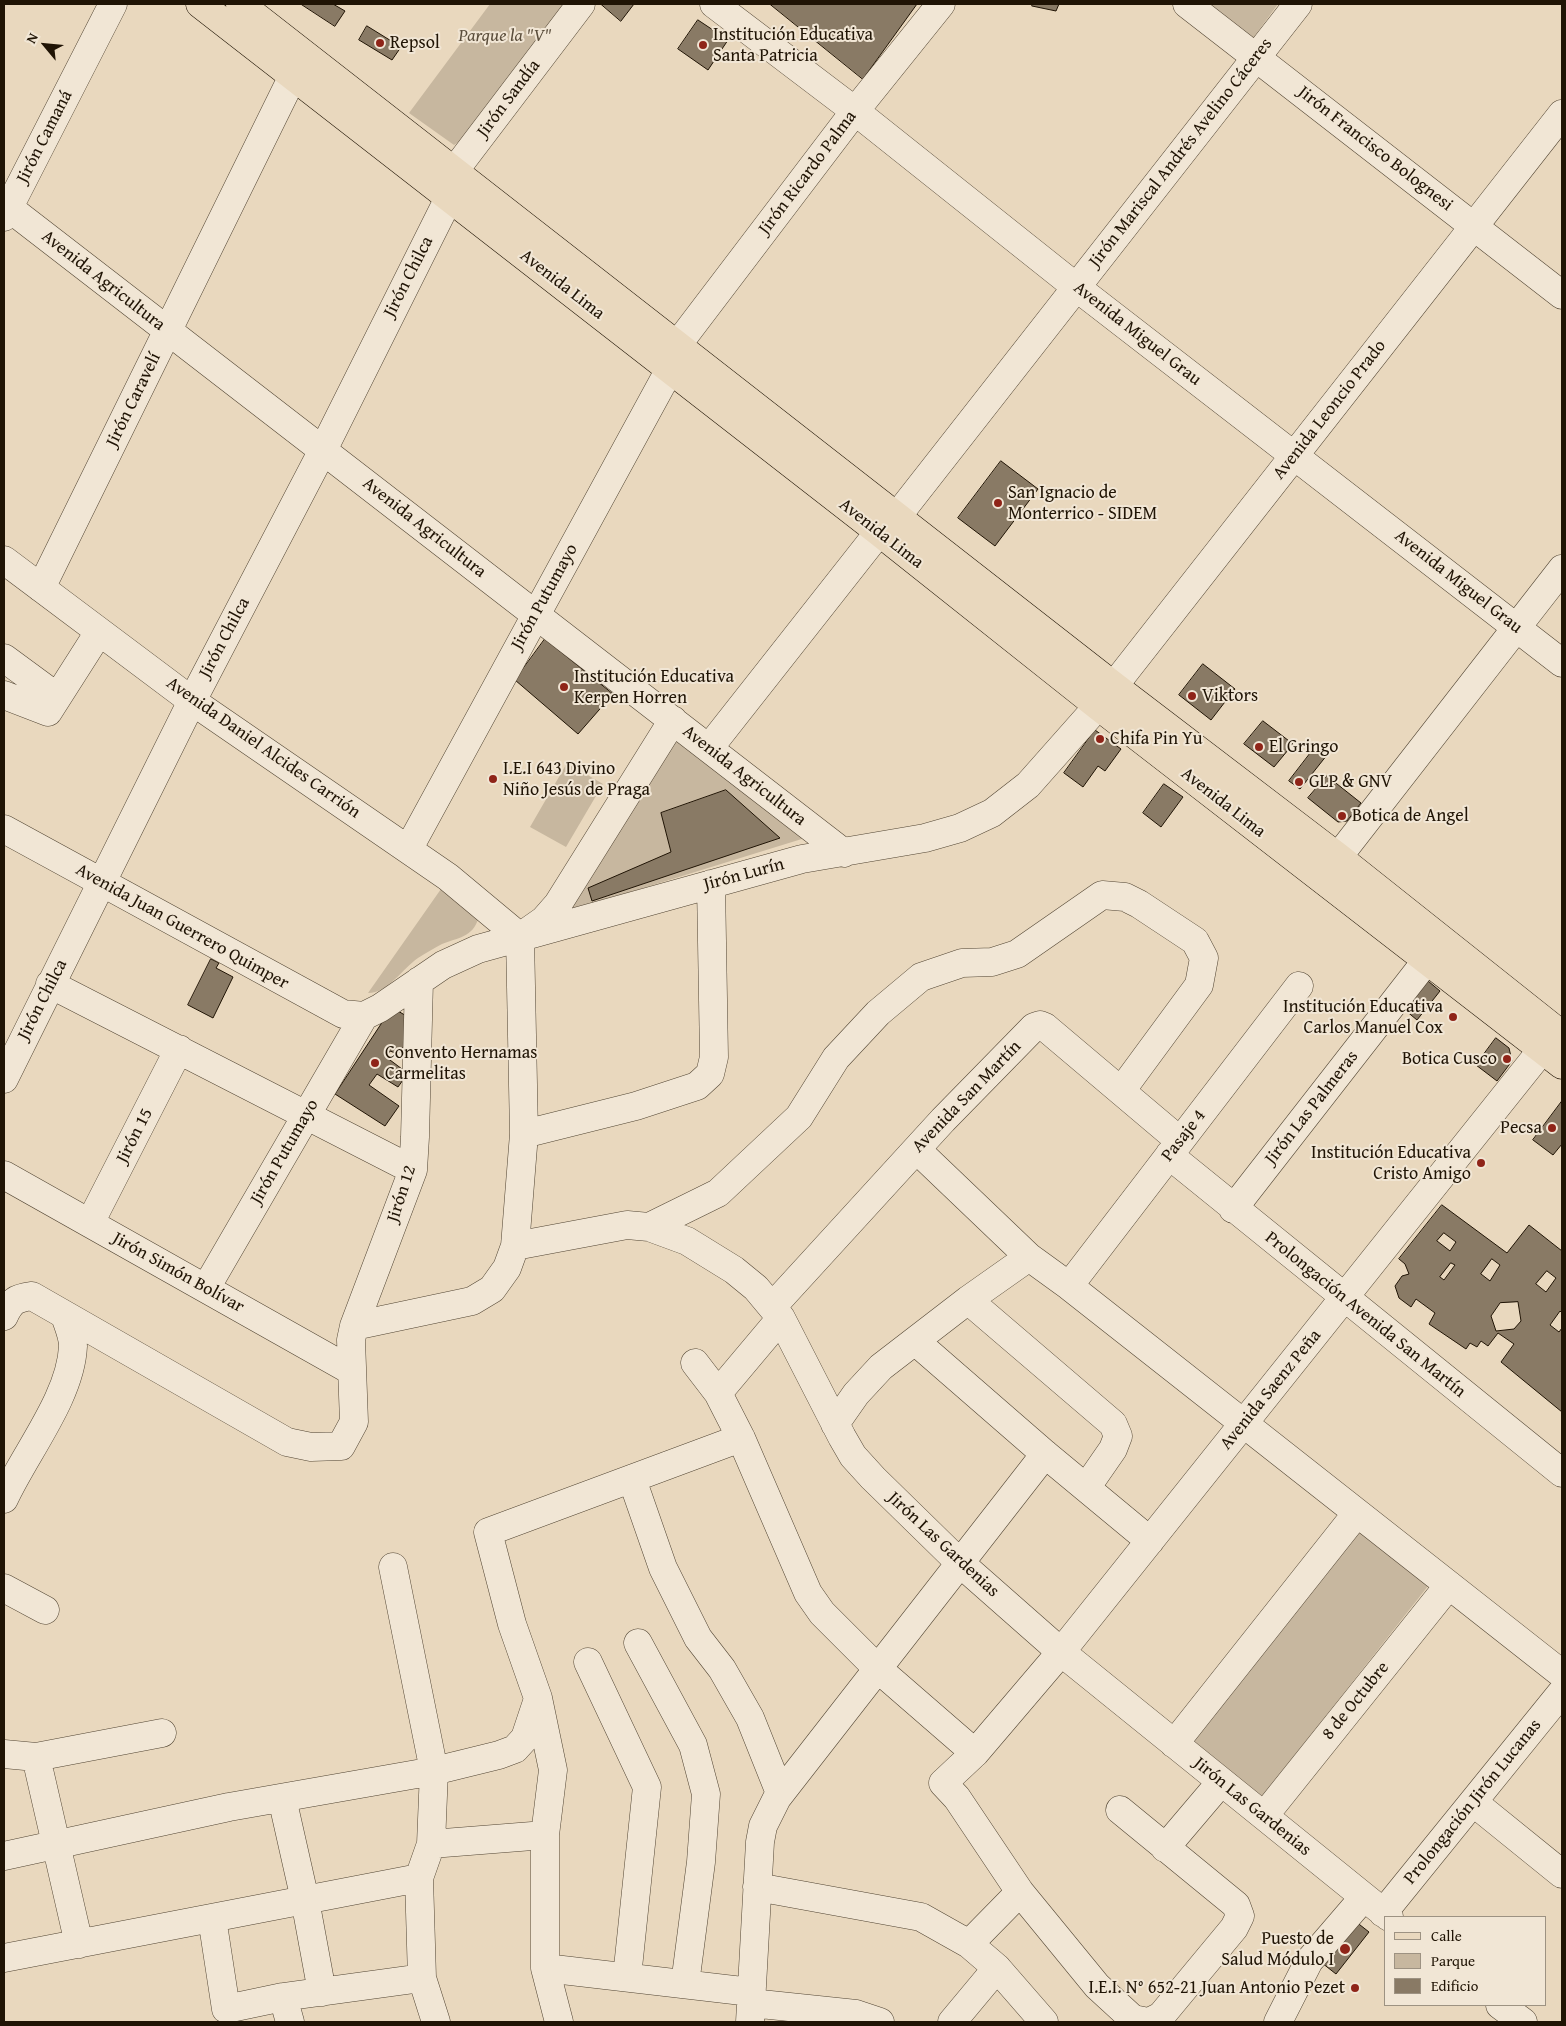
<!DOCTYPE html>
<meta charset="utf-8">
<style>
body{margin:0}
#map{position:relative;width:1566px;height:2026px;overflow:hidden;background:#e9d8be;font-family:"Gentium Book Plus",serif}
canvas{display:block}
.frame{position:absolute;inset:0;border:5px solid #201405;pointer-events:none}
.legend{position:absolute;left:1384px;top:1916px;width:162px;height:90px;box-sizing:border-box;background:#f1e6d5;border:1px solid #9d9282;margin:0;padding:6px 9px;list-style:none;font-size:15px;color:#201405}
.legend li{display:flex;align-items:center;gap:10px;height:25px}
.legend b{width:25px;border:1px solid #9d9282}
.north{position:absolute;left:20px;top:20px;width:50px;height:50px;-webkit-text-stroke:4px #f1e6d5;paint-order:stroke;rotate:298deg;font-size:14px;font-weight:700;line-height:20px;text-align:center;color:#201405}
.north::after{content:'';display:block;margin:auto;width:18px;height:22px;background:#201405;clip-path:polygon(50% 0,100% 100%,50% 72%,0 100%)}
</style>
<div id="map">
<canvas width="1566" height="2026"></canvas>
<div class="frame"></div>
<ul class="legend">
<li><b style="height:6px;background:#e9d8be"></b>Calle</li>
<li><b style="height:14px;background:#c7b79f"></b>Parque</li>
<li><b style="height:14px;background:#897a65"></b>Edificio</li>
</ul>
<div class="north">N</div>
</div>
<script>
const context = document.querySelector('canvas').getContext('2d');
context.lineJoin = 'round';
function fill(path, color) {
  context.fillStyle = color;
  context.fill(path, 'evenodd');
}
function stroke(path, color, width, dash) {
  context.strokeStyle = color;
  context.lineWidth = width;
  context.lineCap = dash ? 'butt' : 'round';
  context.setLineDash(dash || []);
  context.stroke(path);
}
function write(font, color, halo, rows, align = 'center') {
  context.font = font + ' "Gentium Book Plus",serif';
  context.lineWidth = 4;
  context.setLineDash([]);
  context.textBaseline = 'middle';
  context.strokeStyle = halo;
  context.fillStyle = color;
  for (const [text, x, y, turn = 0] of rows) {
    context.save();
    context.translate(x, y);
    context.rotate((+turn || 0) * Math.PI / 180);
    context.textAlign = isNaN(turn) ? turn : align;
    if (halo) context.strokeText(text, 0, 0);
    context.fillText(text, 0, 0);
    context.restore();
  }
}
fill(new Path2D(`
 M490,4H567L466,138L454,145L409,113Z
 M1210,4H1278L1253,38Z
 M672,740L679,743L805,838L556,915Z
 M567,763L603,784L566,847L530,827Z
 M441,889L478,919C473,937 457,938 442,944C434,948 426,953 418,958C403,968 388,993 368,993Z
 M1362,1525L1432,1581L1261,1798L1190,1741Z`), '#c7b79f');
const building = new Path2D(`
 M301,4H333L345,11L335,26Z
 M601,4H634L621,21Z
 M770,4H917L863,79Z
 M1033,4H1059L1056,11L1032,6Z
 M698,20L728,40L708,70L678,49Z
 M367,26L401,47L392,60L359,40Z
 M1001,461L1038,489L995,546L958,518Z
 M545,639L613,694L578,734L515,680Z
 M1203,664L1235,689L1211,720L1179,695Z
 M1263,721L1293,744L1274,767L1244,744Z
 M1095,730L1121,749L1105,771L1098,766L1083,787L1064,773Z
 M1316,746L1327,755L1300,789L1289,781Z
 M1327,776L1361,803L1347,821L1338,822L1308,798Z
 M1164,784L1183,797L1161,827L1143,813Z
 M726,790L780,838L592,901L588,888L671,852L661,813Z
 M211,959L219,963L216,968L233,977L213,1018L188,1005Z
 M1428,981L1440,991L1417,1020L1405,1010Z
 M398,1011L408,1017L406,1043L398,1054L390,1051L386,1057L402,1069L403,1080L398,1087L377,1074L369,1085L399,1106L385,1126L335,1094L383,1021Z
 M1496,1038L1509,1048L1512,1061L1497,1081L1476,1065Z
 M1562,1101V1144L1553,1155L1533,1140Z
 M1442,1205L1507,1253L1529,1225L1562,1251V1313L1560,1311L1550,1325L1559,1332L1562,1328V1412L1501,1362L1514,1344L1498,1333L1488,1346L1481,1341L1477,1347L1470,1343L1466,1349L1429,1324L1435,1313L1416,1299L1411,1307L1399,1298L1395,1286L1402,1276L1409,1274L1405,1264L1399,1259ZM1444,1233L1456,1242L1450,1251L1437,1241ZM1492,1259L1500,1265L1490,1281L1481,1274ZM1451,1263L1455,1265L1444,1280L1440,1277ZM1547,1271L1556,1278L1546,1292L1536,1284ZM1518,1302L1521,1321L1514,1329L1496,1331L1491,1316L1500,1303Z
 M1355,1921L1369,1932L1336,1974L1322,1963Z`);
fill(building, '#897a65');
stroke(building, '#201405', 1);
const minor = new Path2D(`
 M714,4L855,111L1076,287L1562,663
 M1187,4L1562,295
 M455,170L581,4
 M4,204L844,853
 M4,217L113,4
 M898,515L1298,4
 M4,560L192,701L448,877L520,937
 M41,588L293,76
 M4,658L57,697
 M4,695L48,712L99,632
 M709,748L879,532
 M4,829L343,1014L364,1016
 M409,848L670,369L678,344L855,111L941,4
 M1338,857L1562,569
 M527,932L544,920L558,904L673,720
 M50,984L413,1170
 M364,1016L380,1008L443,965L478,949L802,859L925,838L960,828L992,813L1028,785L1098,706L1562,114
 M4,1079L192,701L323,450L449,198
 M524,1134L636,1106L697,1086L710,1074L714,1057L711,884
 M917,1150L1029,1257L1069,1286L1562,1674
 M1169,1155L1562,1473
 M4,1175L352,1371
 M1233,1209L1427,960
 M90,1223L179,1049
 M649,1227L718,1193L799,1117L836,1058L878,1013L921,977L962,963L992,962L1017,954L1102,895L1125,897L1139,904L1195,941L1204,958L1199,985L1121,1091
 M515,1246L627,1225L649,1227L687,1241L734,1270L756,1288L781,1318L842,1437L853,1456L873,1478L960,1563L1061,1652L1389,1917
 M1069,1286L1299,986
 M206,1288L364,1016
 M968,1300L1113,1424L1118,1436L1113,1449L1086,1488
 M772,1307L943,1120L1034,1027L1040,1025L1045,1027L1180,1141
 M4,1316C11,1301 16,1298 32,1296L287,1442L311,1447L341,1446L354,1422L351,1340L354,1326L413,1170L415,1137L419,981
 M354,1326L472,1301L492,1289L507,1268L515,1246L524,1134L520,937
 M915,1341L1045,1454L1150,1541
 M695,1363L718,1393L741,1438L808,1593L822,1613L877,1668L975,1753
 M718,1393L781,1318
 M835,1424L856,1394L881,1367L968,1300L1029,1257
 M632,1479L663,1568L698,1638L722,1669L750,1718L780,1793
 M4,1499C25,1453 71,1397 73,1346C73,1336 68,1325 65,1316
 M393,1567L434,1771L431,1844L419,1878L422,1978L436,2022
 M4,1588L45,1610
 M638,1643L693,1745L706,1794L701,1862L685,1984
 M588,1662L647,1787L627,1977
 M1174,1744L1357,1513
 M4,1754L36,1757L162,1733
 M36,1757L79,1944
 M282,1798L305,1900L322,1992
 M1473,1802L1562,1874
 M1120,1810L1236,1905L1240,1916L1234,1928L1161,2016L1149,2022
 M1264,1816L1449,1585
 M431,1844L545,1835
 M1165,1848L1221,1782
 M4,1856L229,1807L434,1771L499,1755L515,1749L525,1738L538,1699
 M757,1887L921,1917L969,1944L997,1968L1044,2022
 M1383,1913L1562,1692
 M212,1918L226,2009L283,1997L422,1978
 M969,1944L1020,1892
 M4,1958L419,1878
 M545,1968L751,1992
 M283,1997L290,2022
 M751,2003L856,2014L880,2022
 M1500,2005L1523,2022
 M559,2022L545,1968V1835L553,1770L538,1698L512,1624L488,1532L741,1438
 M750,2022L760,1842L763,1826L777,1798L1045,1454
 M952,2022L997,1968
 M1148,2022L1133,2019L1097,1986L1020,1892L957,1798L943,1783L975,1753L1061,1652L1557,1031
 M1278,2022L1309,1961L1364,1897`);
const major = new Path2D(`
 M200,4L879,532L1098,706L1562,1065
 M240,4L1114,686L1338,857L1562,1035`);
stroke(minor, '#524533', 29);
stroke(major, '#201405', 29);
stroke(minor, '#f1e6d5', 28);
stroke(major, '#e9d8be', 28);
for (const [x, y, r, color] of [
 [380,43,5,"#8f2418"],
 [703,45,5,"#8f2418"],
 [998,503,5,"#8f2418"],
 [564,687,5,"#8f2418"],
 [1192,696,5,"#8f2418"],
 [1100,739,5,"#8f2418"],
 [1259,747,5,"#8f2418"],
 [493,779,5,"#8f2418"],
 [1299,782,5,"#8f2418"],
 [1342,816,5,"#8f2418"],
 [1453,1017,5,"#8f2418"],
 [1507,1059,5,"#8f2418"],
 [375,1063,5,"#8f2418"],
 [1552,1128,5,"#8f2418"],
 [1481,1163,5,"#8f2418"],
 [1345,1949,6,"#8f2418"],
 [1355,1988,5,"#8f2418"]
]) {
  const dot = new Path2D();
  dot.arc(x, y, r, 0, 2 * Math.PI);
  context.fillStyle = color;
  context.fill(dot);
  stroke(dot, '#f1e6d5', 2);
}
write('18px', '#201405', '#f1e6d5', [
 ["Institución Educativa",713,35],
 ["Santa Patricia",713,56],
 ["Repsol",390,43],
 ["San Ignacio de",1008,493],
 ["Monterrico - SIDEM",1008,514],
 ["Institución Educativa",574,677],
 ["Kerpen Horren",574,698],
 ["Viktors",1202,696],
 ["Chifa Pin Yu",1110,739],
 ["El Gringo",1269,747],
 ["I.E.I 643 Divino",503,769],
 ["Niño Jesús de Praga",503,790],
 ["GLP & GNV",1309,782],
 ["Botica de Angel",1352,816],
 ["Institución Educativa",1443,1007,"right"],
 ["Carlos Manuel Cox",1443,1028,"right"],
 ["Convento Hernamas",385,1053],
 ["Carmelitas",385,1074],
 ["Botica Cusco",1497,1059,"right"],
 ["Pecsa",1542,1128,"right"],
 ["Institución Educativa",1471,1153,"right"],
 ["Cristo Amigo",1471,1174,"right"],
 ["Puesto de",1334,1939,"right"],
 ["Salud Módulo I",1334,1960,"right"],
 ["I.E.I. N° 652-21 Juan Antonio Pezet",1345,1988,"right"]
], 'left');
write('italic 18px', '#5a4d3b', '#f1e6d5', [
 ["Parque la \"V\"",505,36]
]);
write('18px', '#201405', '#f1e6d5', [
 ["Jirón Sandía",509,99,-53],
 ["Jirón Camaná",45,137,-63],
 ["Jirón Francisco Bolognesi",1375,149,38],
 ["Jirón Mariscal Andrés Avelino Cáceres",1181,153,-52],
 ["Jirón Ricardo Palma",808,173,-53],
 ["Jirón Chilca",409,277,-63],
 ["Avenida Agricultura",103,281,38],
 ["Avenida Lima",562,285,38],
 ["Avenida Miguel Grau",1137,334,38],
 ["Jirón Caravelí",134,400,-64],
 ["Avenida Leoncio Prado",1330,410,-52],
 ["Avenida Agricultura",424,528,38],
 ["Avenida Lima",881,534,38],
 ["Avenida Miguel Grau",1458,582,38],
 ["Jirón Putumayo",545,597,-61],
 ["Jirón Chilca",225,638,-62],
 ["Avenida Daniel Alcides Carrión",263,748,35],
 ["Avenida Agricultura",744,776,38],
 ["Avenida Lima",1223,803,38],
 ["Jirón Lurín",744,875,-15],
 ["Avenida Juan Guerrero Quimper",182,927,29],
 ["Jirón Chilca",43,1000,-63],
 ["Avenida San Martín",967,1097,-46],
 ["Jirón Las Palmeras",1312,1108,-52],
 ["Jirón 15",135,1136,-63],
 ["Pasaje 4",1184,1136,-52],
 ["Jirón Putumayo",285,1152,-60],
 ["Jirón 12",402,1194,-72],
 ["Jirón Simón Bolívar",178,1273,29],
 ["Prolongación Avenida San Martín",1365,1315,39],
 ["Avenida Saenz Peña",1271,1390,-51],
 ["Jirón Las Gardenias",943,1545,43],
 ["8 de Octubre",1356,1701,-51],
 ["Prolongación Jirón Lucanas",1473,1802,-51],
 ["Jirón Las Gardenias",1252,1807,39]
]);
</script>
